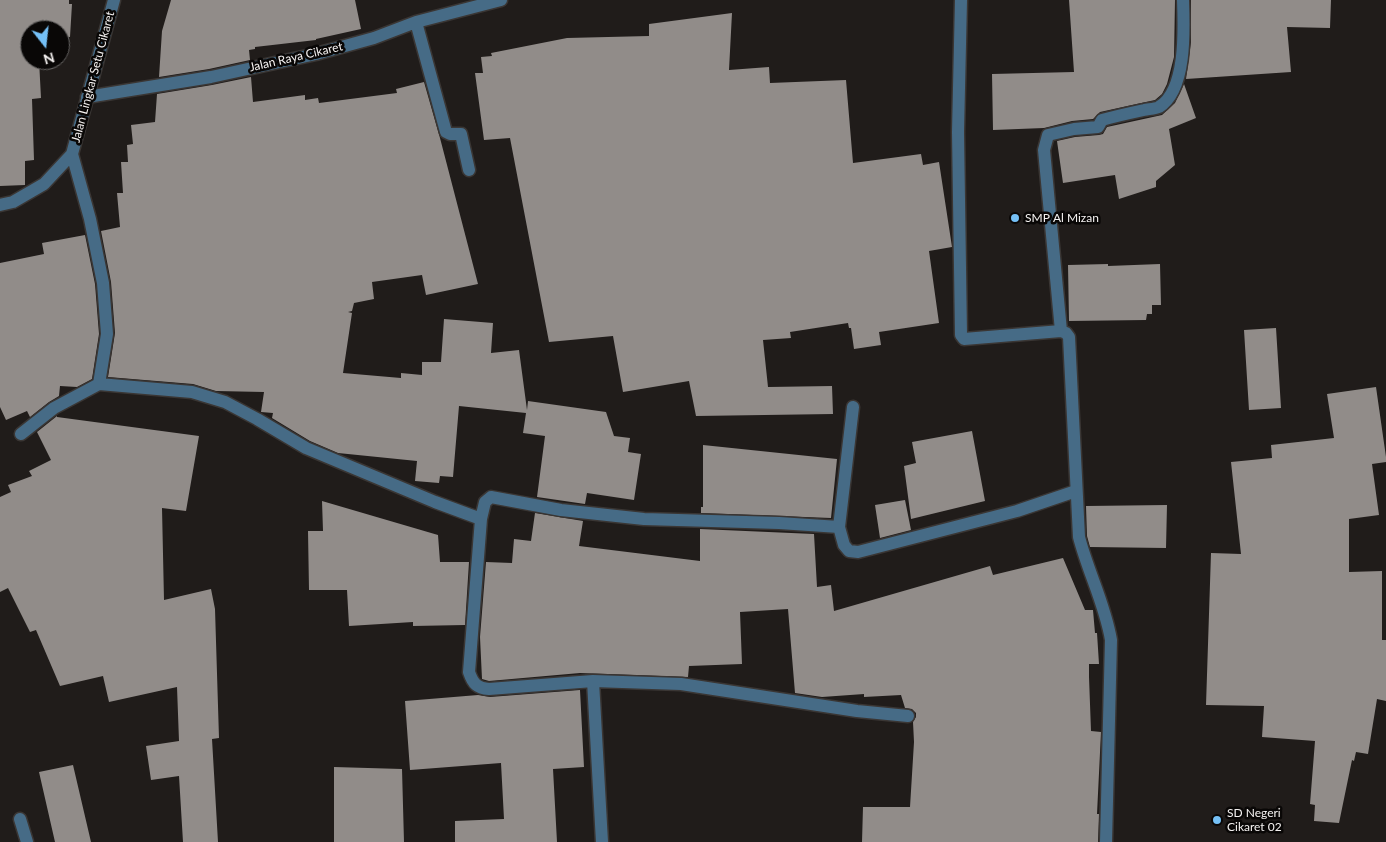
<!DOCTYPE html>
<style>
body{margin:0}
#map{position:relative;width:1386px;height:842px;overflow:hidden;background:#201c1a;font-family:Lato,sans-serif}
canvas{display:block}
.north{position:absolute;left:20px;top:20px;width:50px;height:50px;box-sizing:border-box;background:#090706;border:1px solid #676564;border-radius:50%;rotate:164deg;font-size:14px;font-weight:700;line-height:20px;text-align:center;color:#f5f2f1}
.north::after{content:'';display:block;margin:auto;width:18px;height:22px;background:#75c0f6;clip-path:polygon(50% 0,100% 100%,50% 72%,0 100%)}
</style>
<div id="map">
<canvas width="1386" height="842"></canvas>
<div class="north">N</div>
</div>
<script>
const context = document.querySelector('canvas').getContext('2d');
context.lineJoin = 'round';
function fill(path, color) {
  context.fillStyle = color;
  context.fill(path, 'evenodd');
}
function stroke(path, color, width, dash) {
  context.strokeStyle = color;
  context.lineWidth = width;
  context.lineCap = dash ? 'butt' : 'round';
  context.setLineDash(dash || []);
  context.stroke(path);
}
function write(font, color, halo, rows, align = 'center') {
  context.font = font + ' Lato,sans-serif';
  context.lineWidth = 5;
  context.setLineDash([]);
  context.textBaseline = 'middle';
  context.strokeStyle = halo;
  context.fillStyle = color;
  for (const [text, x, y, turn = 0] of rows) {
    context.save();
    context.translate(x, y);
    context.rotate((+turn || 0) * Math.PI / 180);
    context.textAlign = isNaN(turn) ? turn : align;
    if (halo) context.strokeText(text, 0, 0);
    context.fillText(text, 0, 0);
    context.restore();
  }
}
fill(new Path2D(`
 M0,0H69V4H72L70,37L60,36V30H30V60H39L41,98L32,99L34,160L25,161V185L0,186Z
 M171,0H355L361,29L316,39V40L255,47V49L249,50L250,60L209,69L159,77L162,31Z
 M1069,0H1175L1174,57L1167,84L1162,94L1155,100L1100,112L1093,119L1072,121L1044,128L993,130L992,74L1074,72Z
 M1191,0H1331L1330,28L1287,27L1291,72L1186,79L1191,42Z
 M732,13L729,70L769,67L770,83L846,80L853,163L921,154L923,165L939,162L952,247L929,251L939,323L879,332L881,345L854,349L851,328H849L848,323L790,332L791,338L763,340L768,387L832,386L833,414L696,416L689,381L623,392L613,336L549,342L510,138L484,140L475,73H483L481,57L492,56L491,53L567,38L649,36V24Z
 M251,77L253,102L305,95V100L318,98L319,103L397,93L396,89L424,82L440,138L478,284L426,295L422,275L372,282L374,299L354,303L352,311L348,312L352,313L343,373L401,378V373L422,375V362H441L444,319L493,323L491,353L519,350L527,410L528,401L606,412L614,436L630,438L628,452L641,454L634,500L587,493L585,504L537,497L545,436L523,433L526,413L459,406L453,477L440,476L439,483L415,481L417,461L338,453L310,441L272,418L273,413L261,412L264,392L216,391L193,384L108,377L115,333L111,282L101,231L120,227L117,193H123L121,162H128L127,145L133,144L131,125L155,122L157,94L212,85Z
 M1184,84L1196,118L1169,129L1175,165L1156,181V187L1119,199L1115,175L1063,183L1057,141L1075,137L1099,135L1103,134L1107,127L1162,115L1175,103Z
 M85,235L95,284L99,334L92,379L77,387L60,386L59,396L49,402L30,417L27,411L6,420L0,407V263L44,254L42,243Z
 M1108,264V266L1160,264L1161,305H1152V314H1147L1146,320L1069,321L1068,265Z
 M1276,328L1281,408L1249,410L1244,330Z
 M1376,387L1386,457V462L1372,464L1379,515L1349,519V572L1382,571V640H1386V701L1377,699L1368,754L1356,752L1354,761L1352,760L1339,823L1314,821L1315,805L1310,804L1315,741L1262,737L1264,706L1206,705L1211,553L1241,554L1231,462L1272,458L1271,445L1334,438L1327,394Z
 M57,416V417L199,436L186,511L162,508L164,600L211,589L215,609L219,738L212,739L218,842H183L179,776L151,780L146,746L179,741L177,687L109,702L103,676L60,686L36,630L30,632L8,588L0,592V497L11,492L8,485L32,476L29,471L51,460L37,432Z
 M972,431L985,501L911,519L904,466L916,463L912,442Z
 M703,445L837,459L831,518L701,513V507H703Z
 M905,500L911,530L880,538L875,505Z
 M322,501L438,535L440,562H469L465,625L413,626V622L349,626L347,590H309L308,531H323Z
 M1167,505L1166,548L1090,547L1087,536L1086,506Z
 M535,513L583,521L579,546L700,561V529L814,534L817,587L831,585L834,611L990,566L993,575L1063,558L1085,610H1093L1095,633H1097L1099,664H1089V677L1091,731L1101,732L1097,814H1099L1098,842H862L863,807H910L914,742L913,722L916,717V713L912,709L905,708L901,695L864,697V694L822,697L795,693L788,609L740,612L742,664L689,666L688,677L580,673L489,681L482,679L480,637L486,562L512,563L514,539L531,541Z
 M580,690L584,767L553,769L557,842H455V821L504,819L501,763L410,770L405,701L478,695L490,697Z
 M73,765L91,842H55L39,772Z
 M334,767L402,769L404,842H334Z`), '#918c89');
const minor = new Path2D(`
 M961,0L958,132L961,335L964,339L1061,331L1066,333L1069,337L1079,537C1088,572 1105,604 1111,640L1106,842
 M416,22L446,132L450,134H461L469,170
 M87,97L211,77L316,54L374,38L416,22L501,0
 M72,154L90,219L103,283L107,334L99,384L192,392L225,402L257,419L306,448L435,502L481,519
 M0,205L13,202L44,184L72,154L114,0
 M1061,331L1044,150L1048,135L1074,129L1098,127L1102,120C1116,116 1130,113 1144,110C1148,109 1155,109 1159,107C1187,90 1184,28 1183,0
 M853,407L839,527L844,545L849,551L858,552L1017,511L1076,491
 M21,434L54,408L99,384
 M839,527L779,523L644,519L561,510L491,497L485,502L481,519L469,672C473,684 477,688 489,689L593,681L681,684L857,711L908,716
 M593,681L602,842
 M20,819L27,842`);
stroke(minor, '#3a3634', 15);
stroke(minor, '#466b86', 12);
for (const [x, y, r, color] of [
 [1015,218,5,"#75c0f6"],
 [1217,820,5,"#75c0f6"]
]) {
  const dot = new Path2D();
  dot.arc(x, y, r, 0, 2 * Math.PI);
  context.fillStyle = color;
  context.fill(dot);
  stroke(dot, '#090706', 2);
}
write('12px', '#f5f2f1', '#090706', [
 ["Jalan Raya Cikaret",296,57,-13],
 ["Jalan Lingkar Setu Cikaret",93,77,-75]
]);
write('12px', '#f5f2f1', '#090706', [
 ["SMP Al Mizan",1025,218],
 ["SD Negeri",1227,813],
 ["Cikaret 02",1227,827]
], 'left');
</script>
